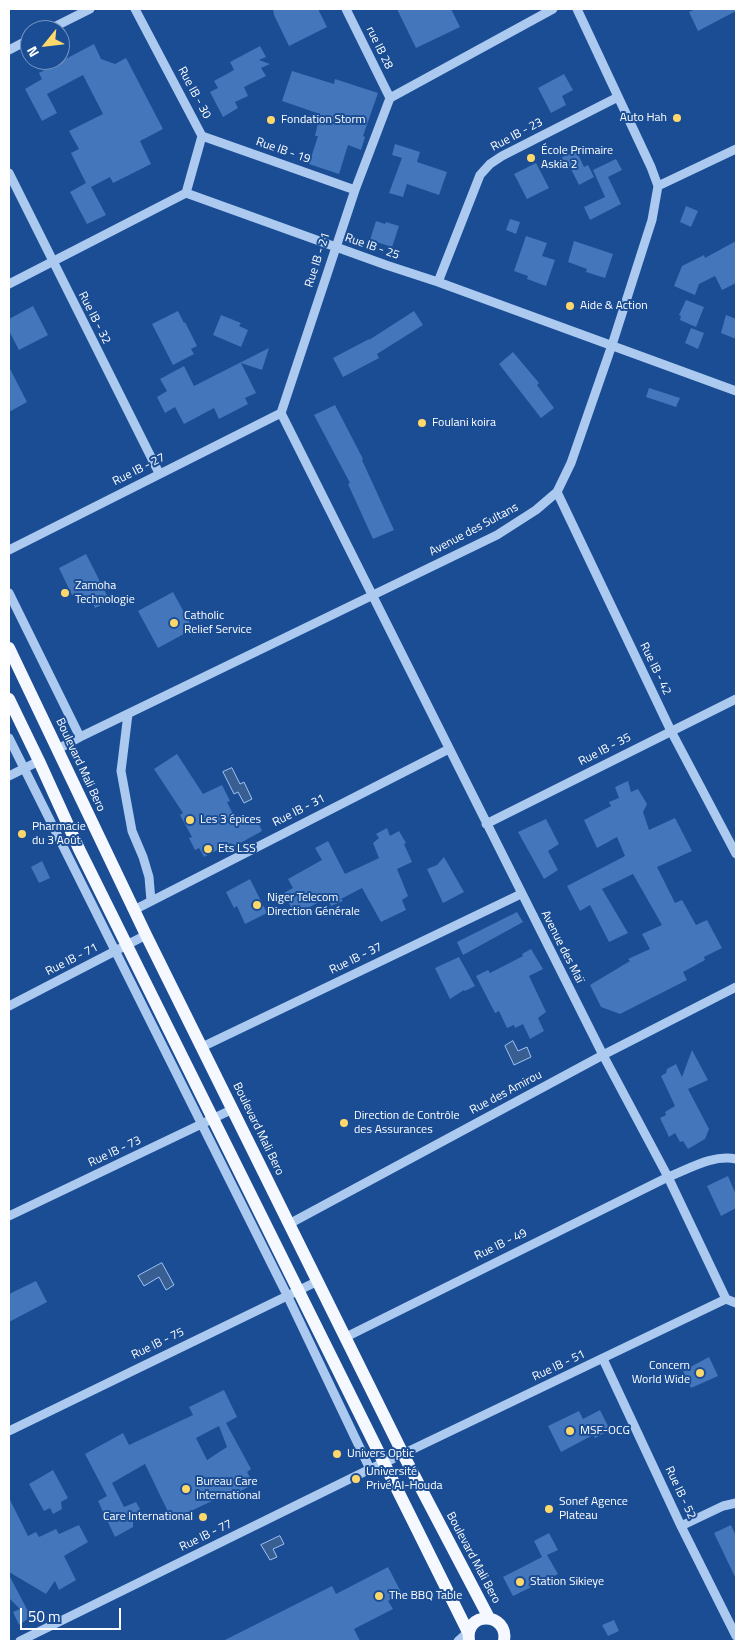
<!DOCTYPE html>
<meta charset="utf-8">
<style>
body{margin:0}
#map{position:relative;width:745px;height:1650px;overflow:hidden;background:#1a4d94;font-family:"Titillium Web",sans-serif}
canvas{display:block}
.frame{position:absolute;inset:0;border:10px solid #fff;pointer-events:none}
.north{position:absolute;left:20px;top:20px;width:50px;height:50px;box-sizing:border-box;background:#1a4d94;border:1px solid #7694bf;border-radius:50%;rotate:241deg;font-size:14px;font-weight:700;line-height:20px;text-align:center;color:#fff}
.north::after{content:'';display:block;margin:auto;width:18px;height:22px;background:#ffd86b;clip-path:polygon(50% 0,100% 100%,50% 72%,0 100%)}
.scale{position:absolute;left:20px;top:1608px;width:101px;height:22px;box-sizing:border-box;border:2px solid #fff;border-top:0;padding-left:6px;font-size:15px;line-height:18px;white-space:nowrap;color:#fff;-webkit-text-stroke:4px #1a4d94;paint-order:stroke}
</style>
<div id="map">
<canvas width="745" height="1650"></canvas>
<div class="frame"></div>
<div class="north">N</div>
<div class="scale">50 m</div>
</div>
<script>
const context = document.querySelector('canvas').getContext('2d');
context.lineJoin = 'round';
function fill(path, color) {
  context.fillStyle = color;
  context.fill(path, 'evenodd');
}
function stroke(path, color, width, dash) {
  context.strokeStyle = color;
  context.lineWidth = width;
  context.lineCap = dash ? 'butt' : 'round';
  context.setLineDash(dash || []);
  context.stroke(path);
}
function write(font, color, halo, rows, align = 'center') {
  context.font = font + ' "Titillium Web",sans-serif';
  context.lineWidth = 4;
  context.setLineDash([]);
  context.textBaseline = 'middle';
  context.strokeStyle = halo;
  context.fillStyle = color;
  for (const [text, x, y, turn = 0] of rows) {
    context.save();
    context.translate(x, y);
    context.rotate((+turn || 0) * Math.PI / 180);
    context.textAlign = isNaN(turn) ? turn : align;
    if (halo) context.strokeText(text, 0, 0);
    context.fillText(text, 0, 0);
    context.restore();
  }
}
const water = new Path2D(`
 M232,768L240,784L244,782L252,799L244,803L238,792L234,794L223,772Z
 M513,1041L518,1051L527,1047L531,1057L514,1065L505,1046Z
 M162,1263L174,1285L166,1290L159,1277L144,1286L138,1276Z
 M280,1536L284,1544L273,1549L277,1557L270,1560L261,1545Z`);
fill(water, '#395e92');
stroke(water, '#9fc3f2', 1);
fill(new Path2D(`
 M273,9H318L327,27L289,46L274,15Z
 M397,9H451L460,27L416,48Z
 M695,9H736V11L698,31L689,12Z
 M94,44L101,59L115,64L126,58L163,129L140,141L151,164L113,183L110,177L91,187L106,215L87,224L70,192L86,183L71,153L79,149L69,131L103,114L83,75L47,94L57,113L42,121L25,89L42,79L39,73Z
 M260,46L266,57L259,60L270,64L261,68L266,76L244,87L248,96L235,102L238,108L223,117L210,92L218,88L214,81L234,70L230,62Z
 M292,71L334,84L335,79L378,93L363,136L365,137L361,150L348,145L339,174L309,164L318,136H315L320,114L282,101Z
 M564,74L573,90L562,96L566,105L551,113L538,88Z
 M395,144L420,152L417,162L447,172L439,195L407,184L403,197L389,193L402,158L392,155Z
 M576,150L584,167L588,165L594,177L579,185L570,167L567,169L561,158Z
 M616,159L622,170L608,177L621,204L590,220L584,207L605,197L593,170Z
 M536,163L549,188L527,199L514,174Z
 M686,206L698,211L691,227L680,222Z
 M510,219L520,222L516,234L506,230Z
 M376,221L385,224L386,222L399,226L392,247L370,240Z
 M526,236L547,243L542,256L555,260L546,286L527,279L528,276L514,271Z
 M574,241L613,254L605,278L586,272L587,269L568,262Z
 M736,241V283L722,290L715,276L699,284L695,295L674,286L682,266L704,255L705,258Z
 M686,300L704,307L696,327L680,320L681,316L679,315Z
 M33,306L48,335L19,350L9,331V319Z
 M178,311L184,323L185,322L197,346L191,349L194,354L173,365L152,324Z
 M414,311L423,325L377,354L379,358L343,377L333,358L369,339V340Z
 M221,315L241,323L239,326L248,330L241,347L213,335Z
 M726,315L736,319V339L721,333Z
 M691,328L704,333L698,349L685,343Z
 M269,348L262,370L241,363L256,393L245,398L248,404L219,419L214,408L184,424L175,407L165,413L157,397L167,391L160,379L184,366L194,386Z
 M513,352L539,383L537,385L554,408L541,418L499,364Z
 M9,367L27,402L9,412Z
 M649,388L680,398L676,407L646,397Z
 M335,405L363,459L362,460L394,530L373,539L348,484L350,483L314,415Z
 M86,554L110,601L95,608L90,597L81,601L76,593L72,595L59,568Z
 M173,592L193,629L158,648L138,611Z
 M177,754L203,794L222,785L230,801L227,802L238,824L255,816L262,831L233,847L231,843L204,857L199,848L195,850L189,838L192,837L180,815L183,813L154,769Z
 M628,781L631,792L638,789L647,804L643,812L649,830L675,818L692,851L657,867L675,903L682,900L696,925L707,920L722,948L704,957L705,960L683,972L687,980L620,1014L601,1007L590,985L630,961L628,959L650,949L642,934L662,925L633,874L602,889L628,933L609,942L590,905L580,911L567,886L625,856L617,837L597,848L584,820L611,806L609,802L619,798L615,787Z
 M546,819L559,844L548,851L558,870L544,879L518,832Z
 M387,828L390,836L399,831L406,843L404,844L412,862L397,869L408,896L402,900L406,910L381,922L362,888L341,899L343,901L331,906L328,897L295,915L284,893L293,888L288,879L322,860L315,848L328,841L345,874L379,858L373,843L379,838L376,834Z
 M444,857L464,892L443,903L427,869L437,865Z
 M42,861L50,878L39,883L31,867Z
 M250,879L267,913L245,924L237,906L234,908L226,892Z
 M517,912L523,922L463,955L457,942Z
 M531,949L543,969L529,976L546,1012L538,1018L544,1031L530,1039L523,1024L515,1028L514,1025L507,1028L499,1011L495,1013L476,976L488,970L490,973L523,956L522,954Z
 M459,957L475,986L465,991L464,990L450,999L435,968Z
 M692,1050L708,1080L688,1089L709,1129L705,1139L688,1149L683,1141L680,1142L675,1133L669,1137L660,1118L666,1115L665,1112L675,1106L661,1076L666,1073L667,1069L676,1064L682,1077Z
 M728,1176L736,1195V1208L721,1216L707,1186Z
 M36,1281L47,1302L9,1322V1294Z
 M709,1357L718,1376L691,1388L683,1371Z
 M224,1390L237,1417L226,1423L251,1469L247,1472L254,1484L237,1493L235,1490L172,1520L145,1464L112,1483L124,1507L136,1502L140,1509L138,1512L139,1515L133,1518V1527L115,1537L98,1501L107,1496L85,1454L123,1433L129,1445L193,1415L189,1407ZM219,1426L227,1447L207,1460L196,1438Z
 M600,1410L610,1430L595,1438L593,1435L561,1452L548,1426L579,1411L583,1419Z
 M53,1470L68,1498L61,1502L62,1509L53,1514L50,1508L44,1511L29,1484Z
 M9,1498L28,1536L36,1532L39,1537L56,1529L59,1534L79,1525L88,1542L64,1556L76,1580L59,1590L55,1581L46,1594L9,1572Z
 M731,1525L736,1536V1579L714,1533Z
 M549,1533L558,1550L547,1555L558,1574L513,1596L503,1577L542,1557L534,1541Z
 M388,1567L402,1594L388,1601L393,1609L354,1629L360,1641H223L332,1586L336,1594Z
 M9,1575L30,1615L29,1618L19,1625L13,1612L20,1609L9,1598Z
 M614,1620L619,1631L608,1636L602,1625Z`), '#4376bb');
stroke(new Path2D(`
 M135,9L202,136L186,193
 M346,9L390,98
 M553,9L390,98L355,190L281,413L603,1055L668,1177L726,1299L736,1303
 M577,9L651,167L658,186
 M48,30L90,9
 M9,50L30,39
 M202,136L355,190
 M9,173L159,473
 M438,282L480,175L490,164L502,156L618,97
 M9,284L186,193L386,265L438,282L736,391
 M557,492L671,731L736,854
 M9,550L281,413
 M9,593L80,737
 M128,714L121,771L132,831L143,857L149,877L151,901
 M9,738L287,1295L370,1469
 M58,749L80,737L497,535L536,510L557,492L571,463L612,345L652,220L658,186L736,149
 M9,776L39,761
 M486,824L736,699
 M134,910L449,749
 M9,1006L146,935
 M202,1047L521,894
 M9,1216L233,1109
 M289,1224L603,1055L736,987
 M346,1337L668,1177C689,1169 713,1154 736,1159
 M603,1359L681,1526L736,1636
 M9,1431L318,1281
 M681,1526L723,1506L736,1503
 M20,1641L370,1469L384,1463L726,1299
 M458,1641L468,1632`), '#acc9f0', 9);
stroke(new Path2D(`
 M9,648L146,935L403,1454L489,1618
 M9,699L39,761L79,849L468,1632
 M469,1641C464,1610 509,1612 504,1641`), '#f5f8ff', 12);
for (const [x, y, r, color] of [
 [677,118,5,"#ffd86b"],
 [271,120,5,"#ffd86b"],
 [531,158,5,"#ffd86b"],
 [570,306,5,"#ffd86b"],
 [422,423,5,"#ffd86b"],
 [65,593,5,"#ffd86b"],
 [174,623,5,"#ffd86b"],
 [190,820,5,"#ffd86b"],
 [22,834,5,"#ffd86b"],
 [208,849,5,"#ffd86b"],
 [257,905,5,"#ffd86b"],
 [344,1123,5,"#ffd86b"],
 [700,1373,5,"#ffd86b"],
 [570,1431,5,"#ffd86b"],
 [337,1454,5,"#ffd86b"],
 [356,1479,5,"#ffd86b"],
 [186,1489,5,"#ffd86b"],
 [549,1509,5,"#ffd86b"],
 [203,1517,5,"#ffd86b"],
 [520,1582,5,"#ffd86b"],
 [379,1596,5,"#ffd86b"]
]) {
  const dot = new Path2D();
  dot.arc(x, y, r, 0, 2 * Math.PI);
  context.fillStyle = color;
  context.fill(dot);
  stroke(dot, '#1a4d94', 2);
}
write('12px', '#fff', '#1a4d94', [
 ["rue IB 28",379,48,64],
 ["Rue IB - 30",194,93,62],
 ["Rue IB - 23",517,135,-28],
 ["Rue IB - 19",283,151,19],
 ["Rue IB - 25",372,247,19],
 ["Rue IB - 21",318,260,-72],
 ["Rue IB - 32",94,318,63],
 ["Rue IB - 27",139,470,-27],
 ["Avenue des Sultans",474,530,-28],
 ["Rue IB - 42",655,669,64],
 ["Rue IB - 35",605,750,-27],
 ["Boulevard Mali Bero",80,765,65],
 ["Rue IB - 31",299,811,-27],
 ["Avenue des Maï",562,947,63],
 ["Rue IB - 37",356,959,-26],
 ["Rue IB - 71",72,960,-27],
 ["Rue des Amirou",506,1093,-28],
 ["Boulevard Mali Bero",258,1129,64],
 ["Rue IB - 73",115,1152,-25],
 ["Rue IB - 49",501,1245,-26],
 ["Rue IB - 75",158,1344,-26],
 ["Rue IB - 51",559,1366,-25],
 ["Rue IB - 52",680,1493,65],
 ["Rue IB - 77",206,1536,-26],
 ["Boulevard Mali Bero",473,1558,62]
]);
write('12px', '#fff', '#1a4d94', [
 ["Auto Hah",667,118,"right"],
 ["Fondation Storm",281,120],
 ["École Primaire",541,151],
 ["Askia 2",541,165],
 ["Aide & Action",580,306],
 ["Foulani koira",432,423],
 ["Zamoha",75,586],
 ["Technologie",75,600],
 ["Catholic",184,616],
 ["Relief Service",184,630],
 ["Les 3 épices",200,820],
 ["Pharmacie",32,827],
 ["du 3 Août",32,841],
 ["Ets LSS",218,849],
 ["Niger Telecom",267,898],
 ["Direction Générale",267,912],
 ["Direction de Contrôle",354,1116],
 ["des Assurances",354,1130],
 ["Concern",690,1366,"right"],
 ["World Wide",690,1380,"right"],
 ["MSF-OCG",580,1431],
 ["Univers Optic",347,1454],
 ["Université",366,1472],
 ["Privé Al-Houda",366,1486],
 ["Bureau Care",196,1482],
 ["International",196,1496],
 ["Sonef Agence",559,1502],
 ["Plateau",559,1516],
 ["Care International",193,1517,"right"],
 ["Station Sikieye",530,1582],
 ["The BBQ Table",389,1596]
], 'left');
</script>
